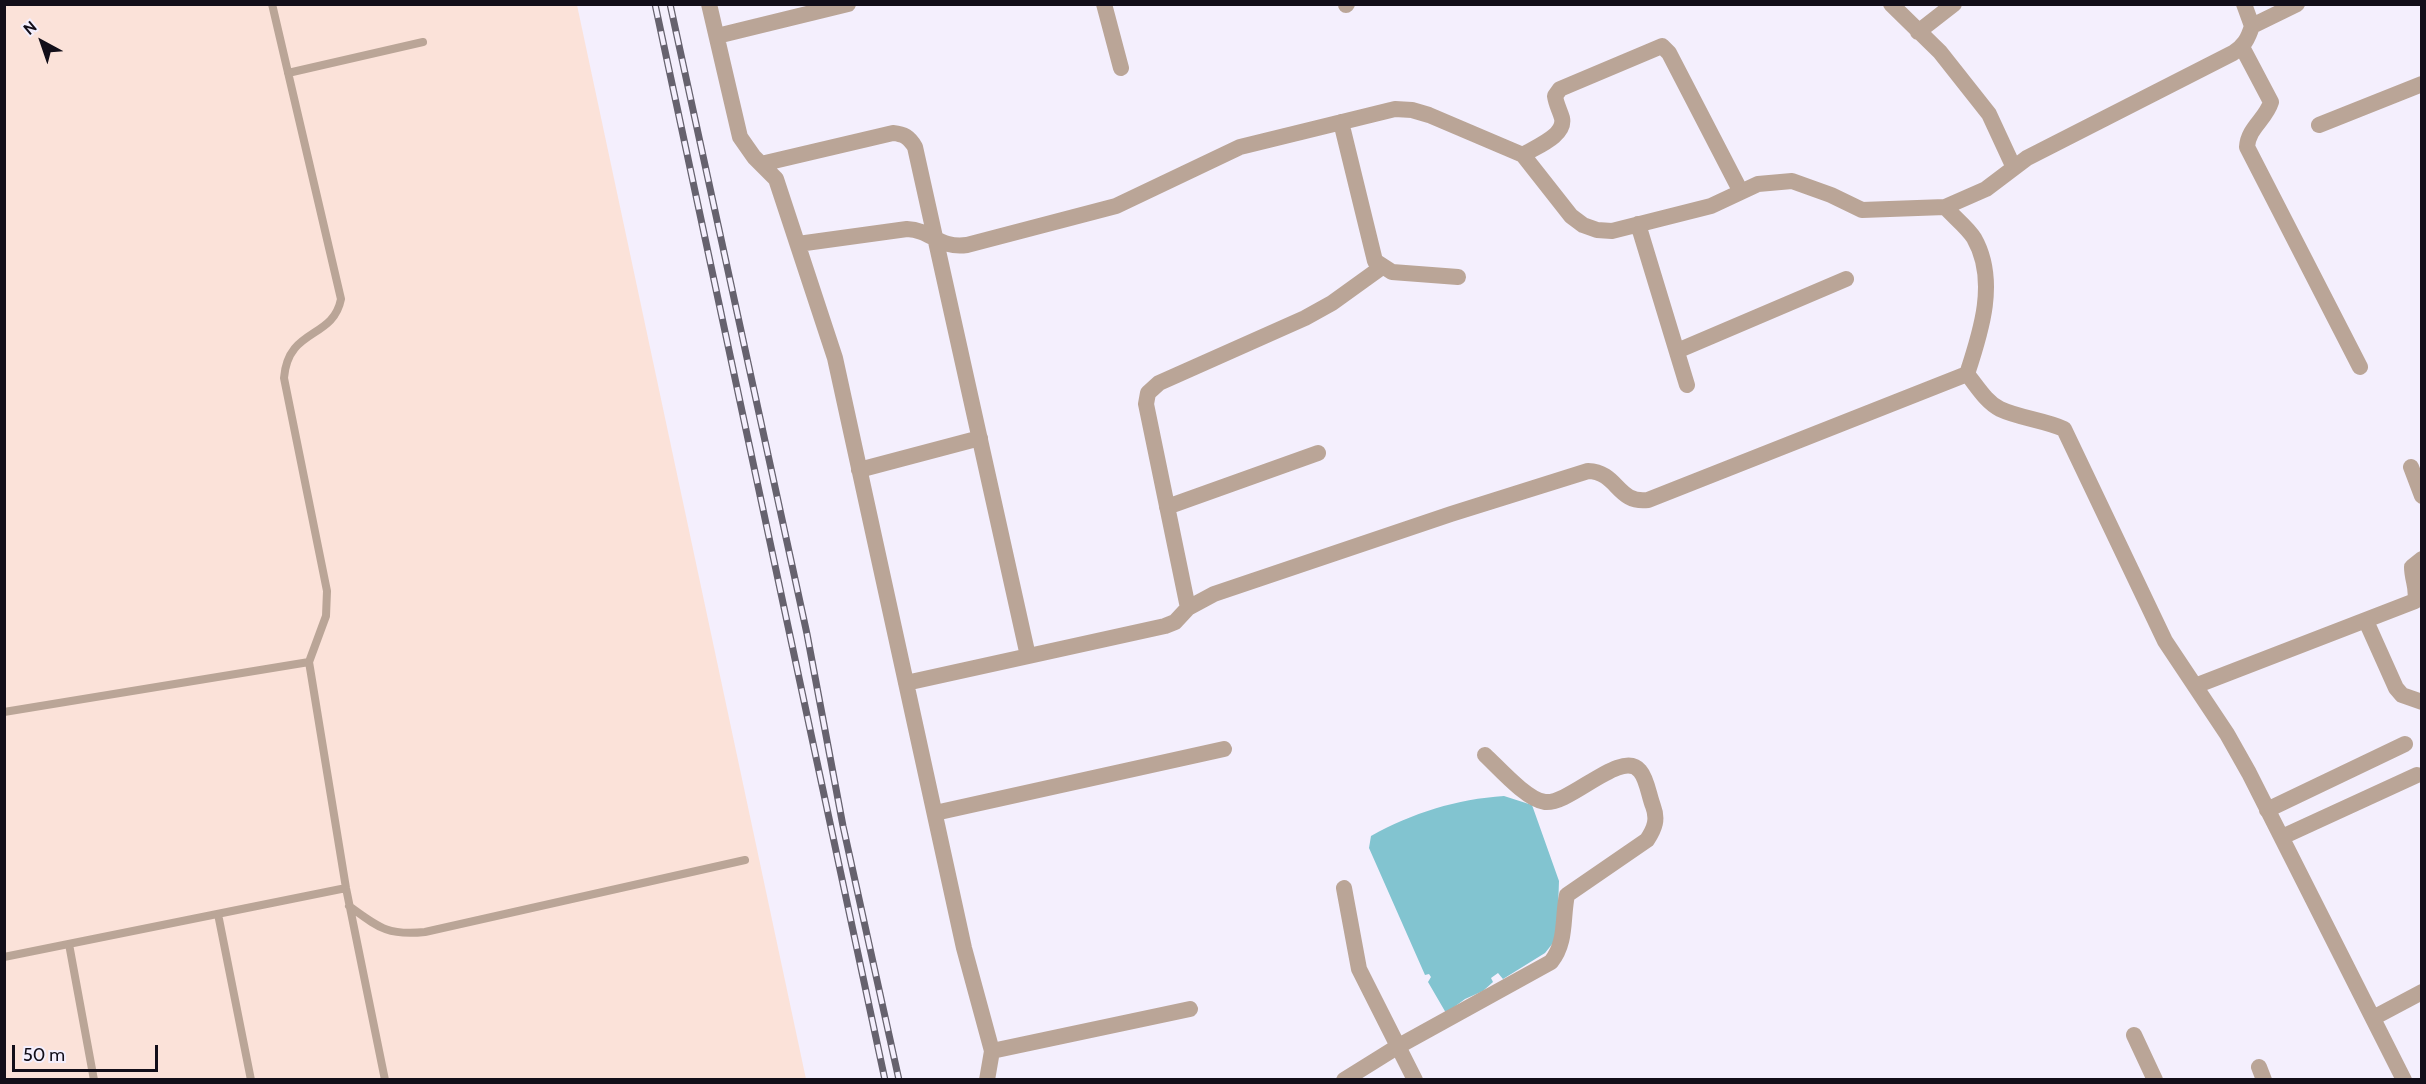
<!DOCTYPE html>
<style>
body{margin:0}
#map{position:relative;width:2426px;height:1084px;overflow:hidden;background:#f4effd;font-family:Cabin,sans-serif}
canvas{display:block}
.frame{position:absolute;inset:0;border:6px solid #120e19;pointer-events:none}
.north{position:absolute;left:12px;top:12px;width:60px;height:60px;-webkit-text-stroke:4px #f4effd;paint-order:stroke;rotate:320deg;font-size:16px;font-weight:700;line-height:24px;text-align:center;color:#120e19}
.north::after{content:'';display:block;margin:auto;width:21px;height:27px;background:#120e19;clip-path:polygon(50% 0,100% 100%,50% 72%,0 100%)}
.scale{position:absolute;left:12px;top:1045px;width:146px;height:27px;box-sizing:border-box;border:3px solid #120e19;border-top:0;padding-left:8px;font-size:18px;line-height:21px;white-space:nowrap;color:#120e19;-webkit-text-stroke:4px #f4effd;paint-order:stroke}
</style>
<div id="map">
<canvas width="2426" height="1084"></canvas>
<div class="frame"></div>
<div class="north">N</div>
<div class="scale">50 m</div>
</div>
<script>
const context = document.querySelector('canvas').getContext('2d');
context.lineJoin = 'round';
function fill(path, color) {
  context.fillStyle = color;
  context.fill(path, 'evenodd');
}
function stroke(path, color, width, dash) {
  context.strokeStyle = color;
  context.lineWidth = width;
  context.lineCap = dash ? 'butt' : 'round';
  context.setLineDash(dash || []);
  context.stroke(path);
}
fill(new Path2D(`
 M5,5H577L806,1079L5,1080Z`), '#fbe2d9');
fill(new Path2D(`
 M1504,796L1532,805L1559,881L1557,938L1545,953L1503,979L1498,973L1491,978L1493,982L1483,991L1465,999L1446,1013L1428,982L1431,977L1429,974L1425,975L1369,848L1371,836C1412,813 1457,799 1504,796Z`), '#82c4d0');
stroke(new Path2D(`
 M272,4L341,299C333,340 288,327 284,378L327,591L326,616L309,662L311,674L346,888L385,1080
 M288,73L423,42
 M4,712L309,662
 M349,906C378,927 387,936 425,932L745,860
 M218,914L251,1080
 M69,944L94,1080
 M4,957L346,888`), '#baa597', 8);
stroke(new Path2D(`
 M709,4L740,137L754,157L776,179L835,358L964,948L992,1051L987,1080
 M1104,4L1121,68
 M1891,4L1940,52L1989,114L2014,168
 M2244,4L2252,26
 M1346,5L1347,4
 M1918,32L1954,4
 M717,36L848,4
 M2242,47L2271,102C2266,119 2248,128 2247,147L2360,367
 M1341,122L1375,261L1392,272L1458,277
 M2319,125L2422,84
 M1523,155C1535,147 1566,136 1562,118C1560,111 1556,104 1555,96L1560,89L1662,46L1669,53L1741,192
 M761,164L893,133C904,134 909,137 915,147L1028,656
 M1945,207L1986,189L2027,158L2233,53C2244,46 2248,39 2252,26L2297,4
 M1638,224L1687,385
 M798,244L907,229C932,230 939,249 967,245L1116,206L1240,147L1395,109L1412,110L1429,115L1523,155L1571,216L1583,225L1597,230L1612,231L1711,206L1758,184L1792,181L1831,195L1862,210L1945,207C1954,217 1967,227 1974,238C1998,280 1981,332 1967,374C1977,386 1986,402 2000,409C2019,418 2044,420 2064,429L2165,641L2227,734L2249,773L2404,1080
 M1677,351L1846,279
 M2411,467L2422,496
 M859,470L980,438
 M1167,507L1318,453
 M1188,608L1146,404L1148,393L1159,383L1305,318L1332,303L1382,267
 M2366,621L2396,688L2402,695L2422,702
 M906,683L1165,626L1175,622L1188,608L1214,594L1451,514L1588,471C1618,472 1617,504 1648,500L1967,374
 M2195,686L2415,601C2418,589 2412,580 2412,567L2422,559
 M2267,810L2405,744
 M935,813L1224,749
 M2282,837L2417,775
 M1344,888L1359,969L1415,1080
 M2373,1018L2422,992
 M2134,1035L2155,1080
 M992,1051L1190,1009
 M2259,1067L2264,1080
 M1344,1080L1397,1047L1551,962C1567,942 1562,918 1567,895L1647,840C1655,828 1658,819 1653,806C1649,796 1647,779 1640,771C1622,748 1570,805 1545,802C1527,800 1499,768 1485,755`), '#baa597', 16);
const rail = new Path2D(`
 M655,4L885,1080
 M670,4L807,634L843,826L899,1080`);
stroke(rail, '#66626e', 7);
stroke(rail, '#f4effd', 4.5, [14]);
</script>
